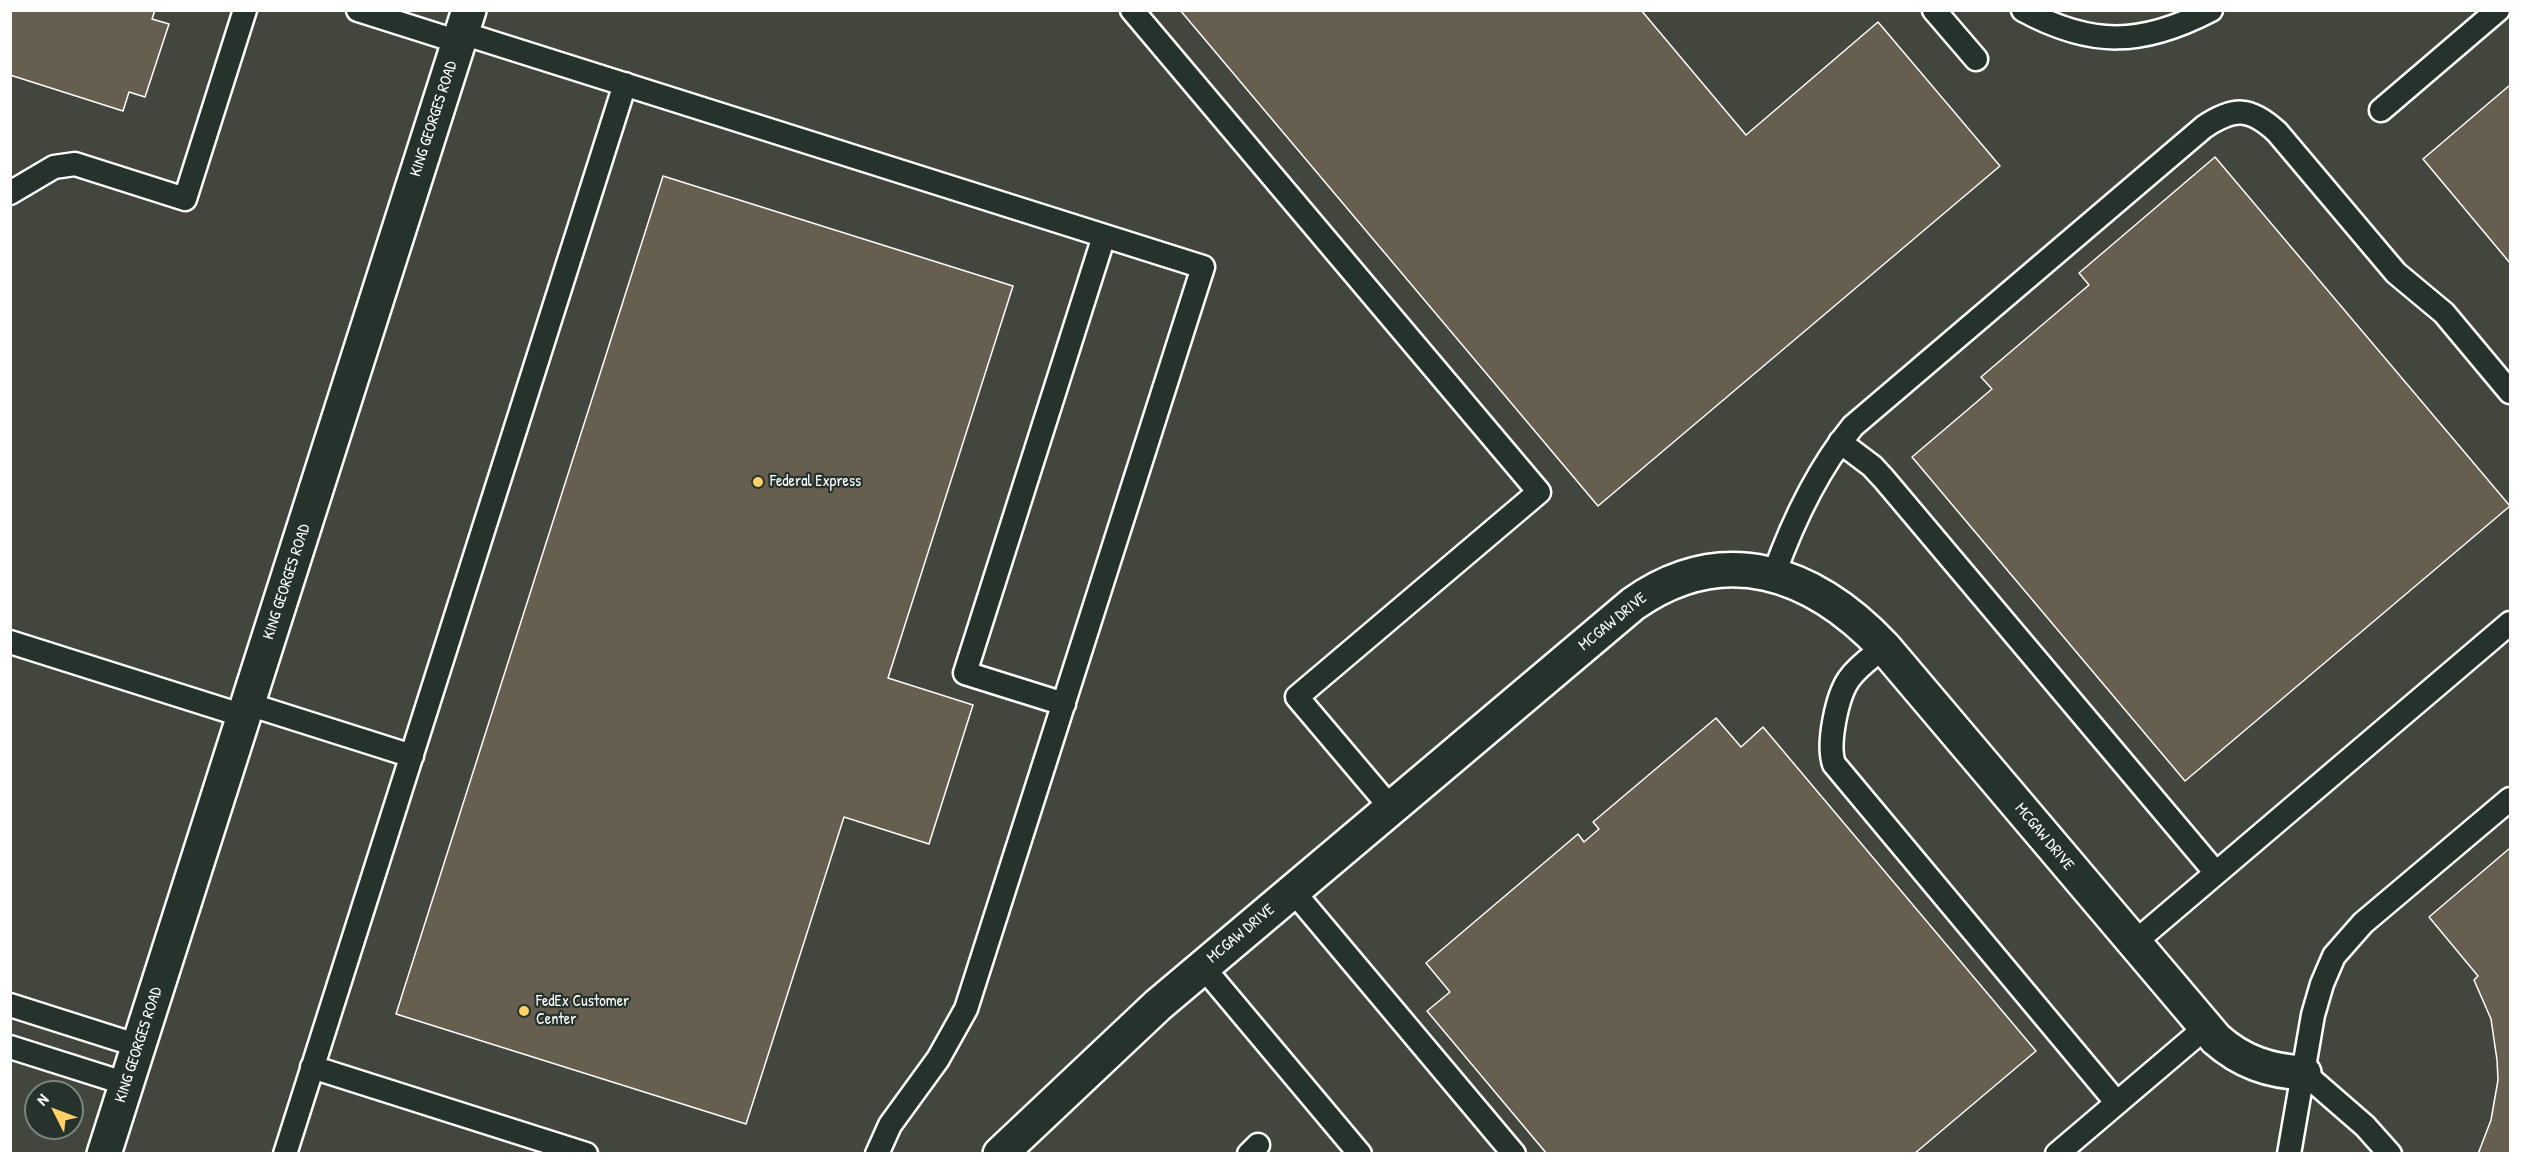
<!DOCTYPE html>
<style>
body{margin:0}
#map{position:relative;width:2521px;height:1164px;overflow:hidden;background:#333c34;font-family:"Patrick Hand",sans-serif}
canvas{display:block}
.frame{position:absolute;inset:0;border:12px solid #fff;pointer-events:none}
.north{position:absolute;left:24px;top:1080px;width:60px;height:60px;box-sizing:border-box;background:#26332d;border:2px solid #7d8581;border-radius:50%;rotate:312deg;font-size:16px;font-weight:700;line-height:24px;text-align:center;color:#fff}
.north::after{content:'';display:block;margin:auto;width:21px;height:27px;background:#ffd166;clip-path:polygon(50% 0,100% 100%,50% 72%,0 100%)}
</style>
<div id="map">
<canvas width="2521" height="1164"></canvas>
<div class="frame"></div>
<div class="north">N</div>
</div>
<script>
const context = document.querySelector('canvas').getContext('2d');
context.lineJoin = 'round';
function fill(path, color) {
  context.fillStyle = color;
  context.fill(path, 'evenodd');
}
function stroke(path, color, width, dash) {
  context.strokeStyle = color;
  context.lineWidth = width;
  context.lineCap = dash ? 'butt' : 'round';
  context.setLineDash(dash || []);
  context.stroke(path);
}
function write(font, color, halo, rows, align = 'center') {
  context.font = font + ' "Patrick Hand",sans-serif';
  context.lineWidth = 4.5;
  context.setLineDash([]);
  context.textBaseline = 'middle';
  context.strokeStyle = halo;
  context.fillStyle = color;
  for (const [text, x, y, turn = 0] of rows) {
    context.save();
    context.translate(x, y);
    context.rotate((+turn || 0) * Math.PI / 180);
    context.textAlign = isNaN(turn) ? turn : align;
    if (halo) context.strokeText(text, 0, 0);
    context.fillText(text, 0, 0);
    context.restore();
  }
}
fill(new Path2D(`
 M10,11H2510V1153H11ZM36,1092H72V1128H36Z`), '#42463c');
const building = new Path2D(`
 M10,10H155L152,19L169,24L145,97L129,92L123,111L10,75Z
 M1180,10H1641L1746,135L1878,22L2000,166L1598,506Z
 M2510,85V263L2423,159Z
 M2215,157L2510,506L2185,781L1912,457L1992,389L1981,377L2089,285L2079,273Z
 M663,176L1013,286L888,678L973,705L929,844L844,817L746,1124L396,1014Z
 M1716,718L1741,747L1763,727L2036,1051L1914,1154H1547L1427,1011L1450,992L1426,963L1578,834L1584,842L1599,829L1593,822Z
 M2510,848V1154H2478L2491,1120L2498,1080L2497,1060L2491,1019L2474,980L2478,976L2429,917Z`);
fill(building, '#665e4f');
stroke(building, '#fff', 1.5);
const lane = new Path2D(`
 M358,10L459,42
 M1132,10L1539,492L1297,697L1391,808
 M1934,10L1976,59
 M2023,10C2091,47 2142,46 2211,10
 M462,33L1203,267L966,1009L938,1059L890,1125L877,1154
 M2381,110L2498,10
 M10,193L54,167L75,164L185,199L245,10
 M1840,442L1872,466L1884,479L2216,873
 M1774,574C1793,521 1817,470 1853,426L2204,127C2234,107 2250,107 2277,132L2396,273L2444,313L2510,392
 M10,642L244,716
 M1884,647C1872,657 1858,666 1849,679C1837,696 1827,744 1834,764L2117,1103
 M248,704L412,756
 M1064,704L965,673L1104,236
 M1293,891L1514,1154
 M2134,943L2510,623
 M1203,967L1360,1154
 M10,1005L139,1046
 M10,1047L127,1084
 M312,1067L586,1154
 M2304,1073L2365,1126L2390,1154
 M285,1154L625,84
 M1249,1154L1258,1145
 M2057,1154L2205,1028
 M2289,1154L2313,1015L2322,984L2334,956L2363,923L2510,799`);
const street = new Path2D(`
 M1000,1154L1158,1005L1633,604C1724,540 1813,572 1884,647L2216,1039C2242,1062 2269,1071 2304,1073`);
const secondary = new Path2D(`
 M104,1154L469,10`);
stroke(lane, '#fff', 27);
stroke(street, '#fff', 38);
stroke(secondary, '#fff', 38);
stroke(lane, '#26332d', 22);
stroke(street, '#26332d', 33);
stroke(secondary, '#26332d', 33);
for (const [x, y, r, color] of [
 [758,482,6,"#ffd166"],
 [524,1011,6,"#ffd166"]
]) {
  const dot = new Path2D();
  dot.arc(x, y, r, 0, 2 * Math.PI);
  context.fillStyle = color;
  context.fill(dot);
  stroke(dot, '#26332d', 2);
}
write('16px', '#fff', '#26332d', [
 ["KING GEORGES ROAD",434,119,-72],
 ["KING GEORGES ROAD",287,582,-72],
 ["MCGAW DRIVE",1613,622,-39],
 ["MCGAW DRIVE",2044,837,50],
 ["MCGAW DRIVE",1241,934,-40],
 ["KING GEORGES ROAD",139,1045,-72]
]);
write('16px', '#fff', '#26332d', [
 ["Federal Express",770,482],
 ["FedEx Customer",536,1002],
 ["Center",536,1020]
], 'left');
</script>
